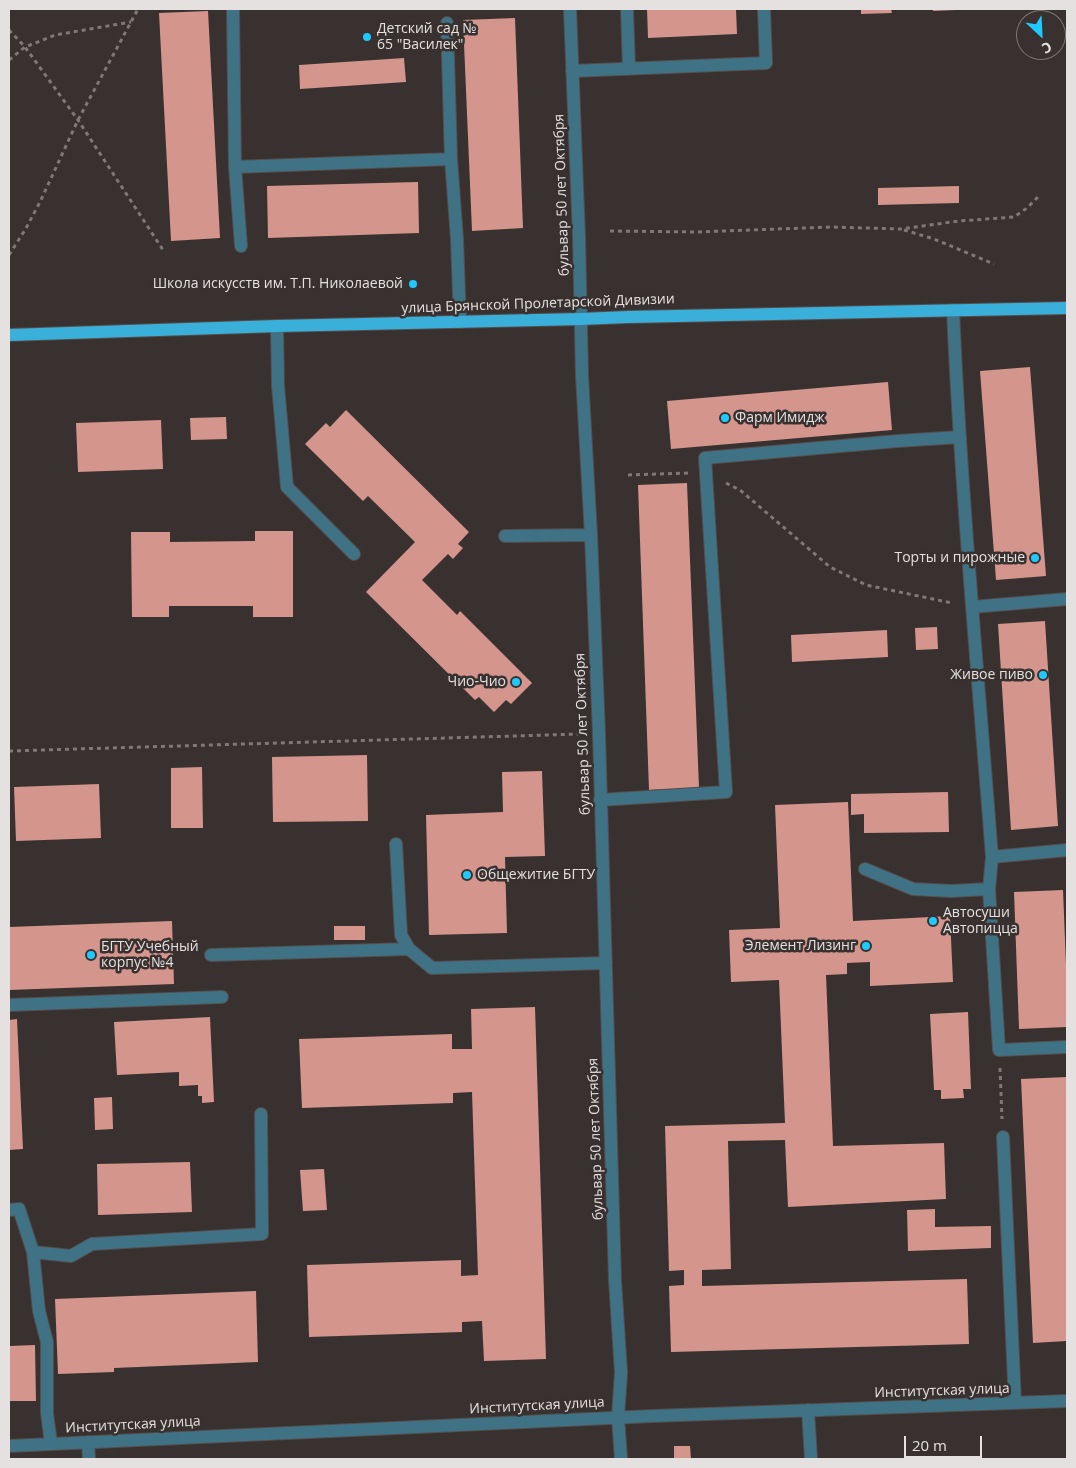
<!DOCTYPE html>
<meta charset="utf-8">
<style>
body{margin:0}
#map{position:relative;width:1076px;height:1468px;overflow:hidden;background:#383130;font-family:"Open Sans",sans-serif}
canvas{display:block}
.frame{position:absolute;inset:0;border:10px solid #e5e1e0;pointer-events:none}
.north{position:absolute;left:1016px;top:10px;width:50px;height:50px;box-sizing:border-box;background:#383130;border:1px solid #7d7776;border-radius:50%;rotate:155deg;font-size:14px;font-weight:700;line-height:20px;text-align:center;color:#e5e1e0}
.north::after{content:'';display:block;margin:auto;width:18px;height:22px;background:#20c9fd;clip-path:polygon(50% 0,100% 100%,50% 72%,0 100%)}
.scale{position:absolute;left:904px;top:1436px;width:78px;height:22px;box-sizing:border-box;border:2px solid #e5e1e0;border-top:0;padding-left:6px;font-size:15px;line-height:18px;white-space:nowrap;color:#e5e1e0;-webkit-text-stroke:4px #383130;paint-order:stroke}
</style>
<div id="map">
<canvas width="1076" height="1468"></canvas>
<div class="frame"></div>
<div class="north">С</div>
<div class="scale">20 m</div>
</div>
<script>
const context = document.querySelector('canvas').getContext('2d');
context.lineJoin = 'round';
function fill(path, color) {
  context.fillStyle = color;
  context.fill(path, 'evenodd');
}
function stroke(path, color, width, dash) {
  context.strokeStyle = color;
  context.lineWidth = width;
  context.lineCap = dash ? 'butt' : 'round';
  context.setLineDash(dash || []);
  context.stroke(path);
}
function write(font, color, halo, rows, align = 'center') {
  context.font = font + ' "Open Sans",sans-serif';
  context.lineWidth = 5;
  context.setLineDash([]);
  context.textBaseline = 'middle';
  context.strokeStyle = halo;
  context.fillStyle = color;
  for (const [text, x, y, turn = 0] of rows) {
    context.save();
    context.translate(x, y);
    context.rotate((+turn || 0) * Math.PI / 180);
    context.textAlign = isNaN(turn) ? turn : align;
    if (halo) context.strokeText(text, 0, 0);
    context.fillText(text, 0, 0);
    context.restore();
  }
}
fill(new Path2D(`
 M647,9H736L737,34L648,38Z
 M861,9H891L892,13L861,14Z
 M933,9H956V10L933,11Z
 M208,11L220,238L171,241L159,13Z
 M515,18L523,228L472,231L463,20Z
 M404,58L406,82L300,89L299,65Z
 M418,182L419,233L268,238L267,186Z
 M959,186V203L878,205V188Z
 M1030,367L1046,576L996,580L980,371Z
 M888,382L892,430L671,449L667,401Z
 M346,410L469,532L458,544L463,548L453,559L448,554L422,580L457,615L460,611L532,683L511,704L506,700L494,712L479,697L475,700L366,592L415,542L368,496L363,501L305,444L326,423L330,427Z
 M226,417L227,439L191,440L190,418Z
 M161,420L163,469L78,472L76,423Z
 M687,483L699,788L649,790L638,485Z
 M255,531H293V617H253V606H169V617H132L131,532H170V542L255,541Z
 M1045,621L1058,826L1011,830L998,624Z
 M937,627L938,649L916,650L915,628Z
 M887,630L888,657L792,662L791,635Z
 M367,755L368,821L273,822L272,757Z
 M202,767L203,828H171V768Z
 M542,771L545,856L505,857L507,933L429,935L426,815L503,812L502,772Z
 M99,784L101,838L16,841L14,787Z
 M948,792L949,832L864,833V814L851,815V794Z
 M848,802L853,921L950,916L953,982L870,986V962L847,963V974L826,975L833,1146L944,1143L946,1199L788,1207L785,1140L728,1141L731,1269L702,1270V1286L967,1279L969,1344L671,1352L669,1286L684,1285V1270L669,1271L665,1126L785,1123L779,980L731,982L729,930L780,928L775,805Z
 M1063,890L1067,989V1027L1019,1029L1014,892Z
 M172,921L174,984L9,990V927Z
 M334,926H365V940H334Z
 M535,1007L546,1359L484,1361L482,1321L462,1322V1332L309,1337L307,1265L461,1260V1276L478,1275L472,1092L453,1093V1103L302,1108L299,1039L452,1034V1049H472L471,1009Z
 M968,1012L971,1089H963L964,1098L941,1099V1090H934L930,1014Z
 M210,1017L214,1102L202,1103V1096H198V1085L179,1086V1072L117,1075L114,1022Z
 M17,1019L23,1149L9,1150V1020Z
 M1067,1077V1341L1033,1343L1021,1079Z
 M112,1097L113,1129L95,1130L94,1098Z
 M190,1162L192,1212L98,1215L97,1164Z
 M324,1169L327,1210L303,1211L300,1170Z
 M935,1209V1227L991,1226V1248L908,1251L907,1210Z
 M256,1291L258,1362L114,1368V1372L58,1374L55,1299Z
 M35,1345L36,1401H9V1346Z
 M674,1446H690L691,1459H674Z`), '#d4958d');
const minor = new Path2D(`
 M233,9L235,167L241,246
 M570,9L579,237L582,376L591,535L599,734L615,1280L621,1373L618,1417L621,1459
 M627,9L629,69
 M447,23L451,159L457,239L460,322
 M572,71L766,63L764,9
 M235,167L451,159
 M953,310C961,492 978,675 992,857
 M277,326L278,386L287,487L354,554
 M505,536L591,535
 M972,607L1067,599
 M600,800L726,792L705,458L898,441L960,437
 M396,844L401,935L409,949L432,968L606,963
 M1067,850L992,857L989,889L999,1050L1067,1047
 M865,869L913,889L951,891L989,889
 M211,955L409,949
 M9,1005L222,997
 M1003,1137L1015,1403
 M9,1210L19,1209L33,1252L39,1311L47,1342V1413L51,1444
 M33,1252L71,1256L92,1244L262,1234L261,1114
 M808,1410L811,1459
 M88,1442L89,1459
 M9,1446L653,1416L1067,1401`);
const major = new Path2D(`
 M9,335L277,326L581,319L628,317L1067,308`);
stroke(minor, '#544d4c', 14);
stroke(major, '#544d4c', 14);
stroke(new Path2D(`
 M9,30L25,47L78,120L163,250
 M9,60L25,47L55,35L131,22
 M904,230L934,239L994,264
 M610,231L697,232L831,227L901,229L959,221L1014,217L1027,208L1040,195
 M9,255L25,230L40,202L78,120L138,9
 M628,475L688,473
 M726,483L740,490L830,567L866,585L952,603
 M9,751L581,734
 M1000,1068L1002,1119`), '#7e7877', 3, [4, 4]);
stroke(minor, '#407286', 12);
stroke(major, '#3aafd9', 12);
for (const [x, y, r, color] of [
 [367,37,5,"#20c9fd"],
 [413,284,5,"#20c9fd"],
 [725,418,5,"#20c9fd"],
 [1035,558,5,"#20c9fd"],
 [1043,675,5,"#20c9fd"],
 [516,682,5,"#20c9fd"],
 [467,875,5,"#20c9fd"],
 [933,921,5,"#20c9fd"],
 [866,946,5,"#20c9fd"],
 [91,955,5,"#20c9fd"]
]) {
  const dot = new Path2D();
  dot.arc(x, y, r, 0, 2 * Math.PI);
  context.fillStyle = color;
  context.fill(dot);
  stroke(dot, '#383130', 2);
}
write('14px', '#e5e1e0', '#383130', [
 ["Детский сад №",377,29],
 ["65 \"Василек\"",377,45],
 ["Школа искусств им. Т.П. Николаевой",403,284,"right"],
 ["Фарм Имидж",735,418],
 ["Торты и пирожные",1025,558,"right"],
 ["Живое пиво",1033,675,"right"],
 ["Чио-Чио",506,682,"right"],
 ["Общежитие БГТУ",477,875],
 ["Автосуши",943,913],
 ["Автопицца",943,929],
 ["Элемент Лизинг",856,946,"right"],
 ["БГТУ Учебный",101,947],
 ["корпус №4",101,963]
], 'left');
write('14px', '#e5e1e0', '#383130', [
 ["бульвар 50 лет Октября",562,195,-92],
 ["улица Брянской Пролетарской Дивизии",538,304,-2],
 ["бульвар 50 лет Октября",583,734,-92],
 ["бульвар 50 лет Октября",596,1139,-92],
 ["Институтская улица",942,1391,-2],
 ["Институтская улица",537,1406,-3],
 ["Институтская улица",133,1425,-3]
]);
</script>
